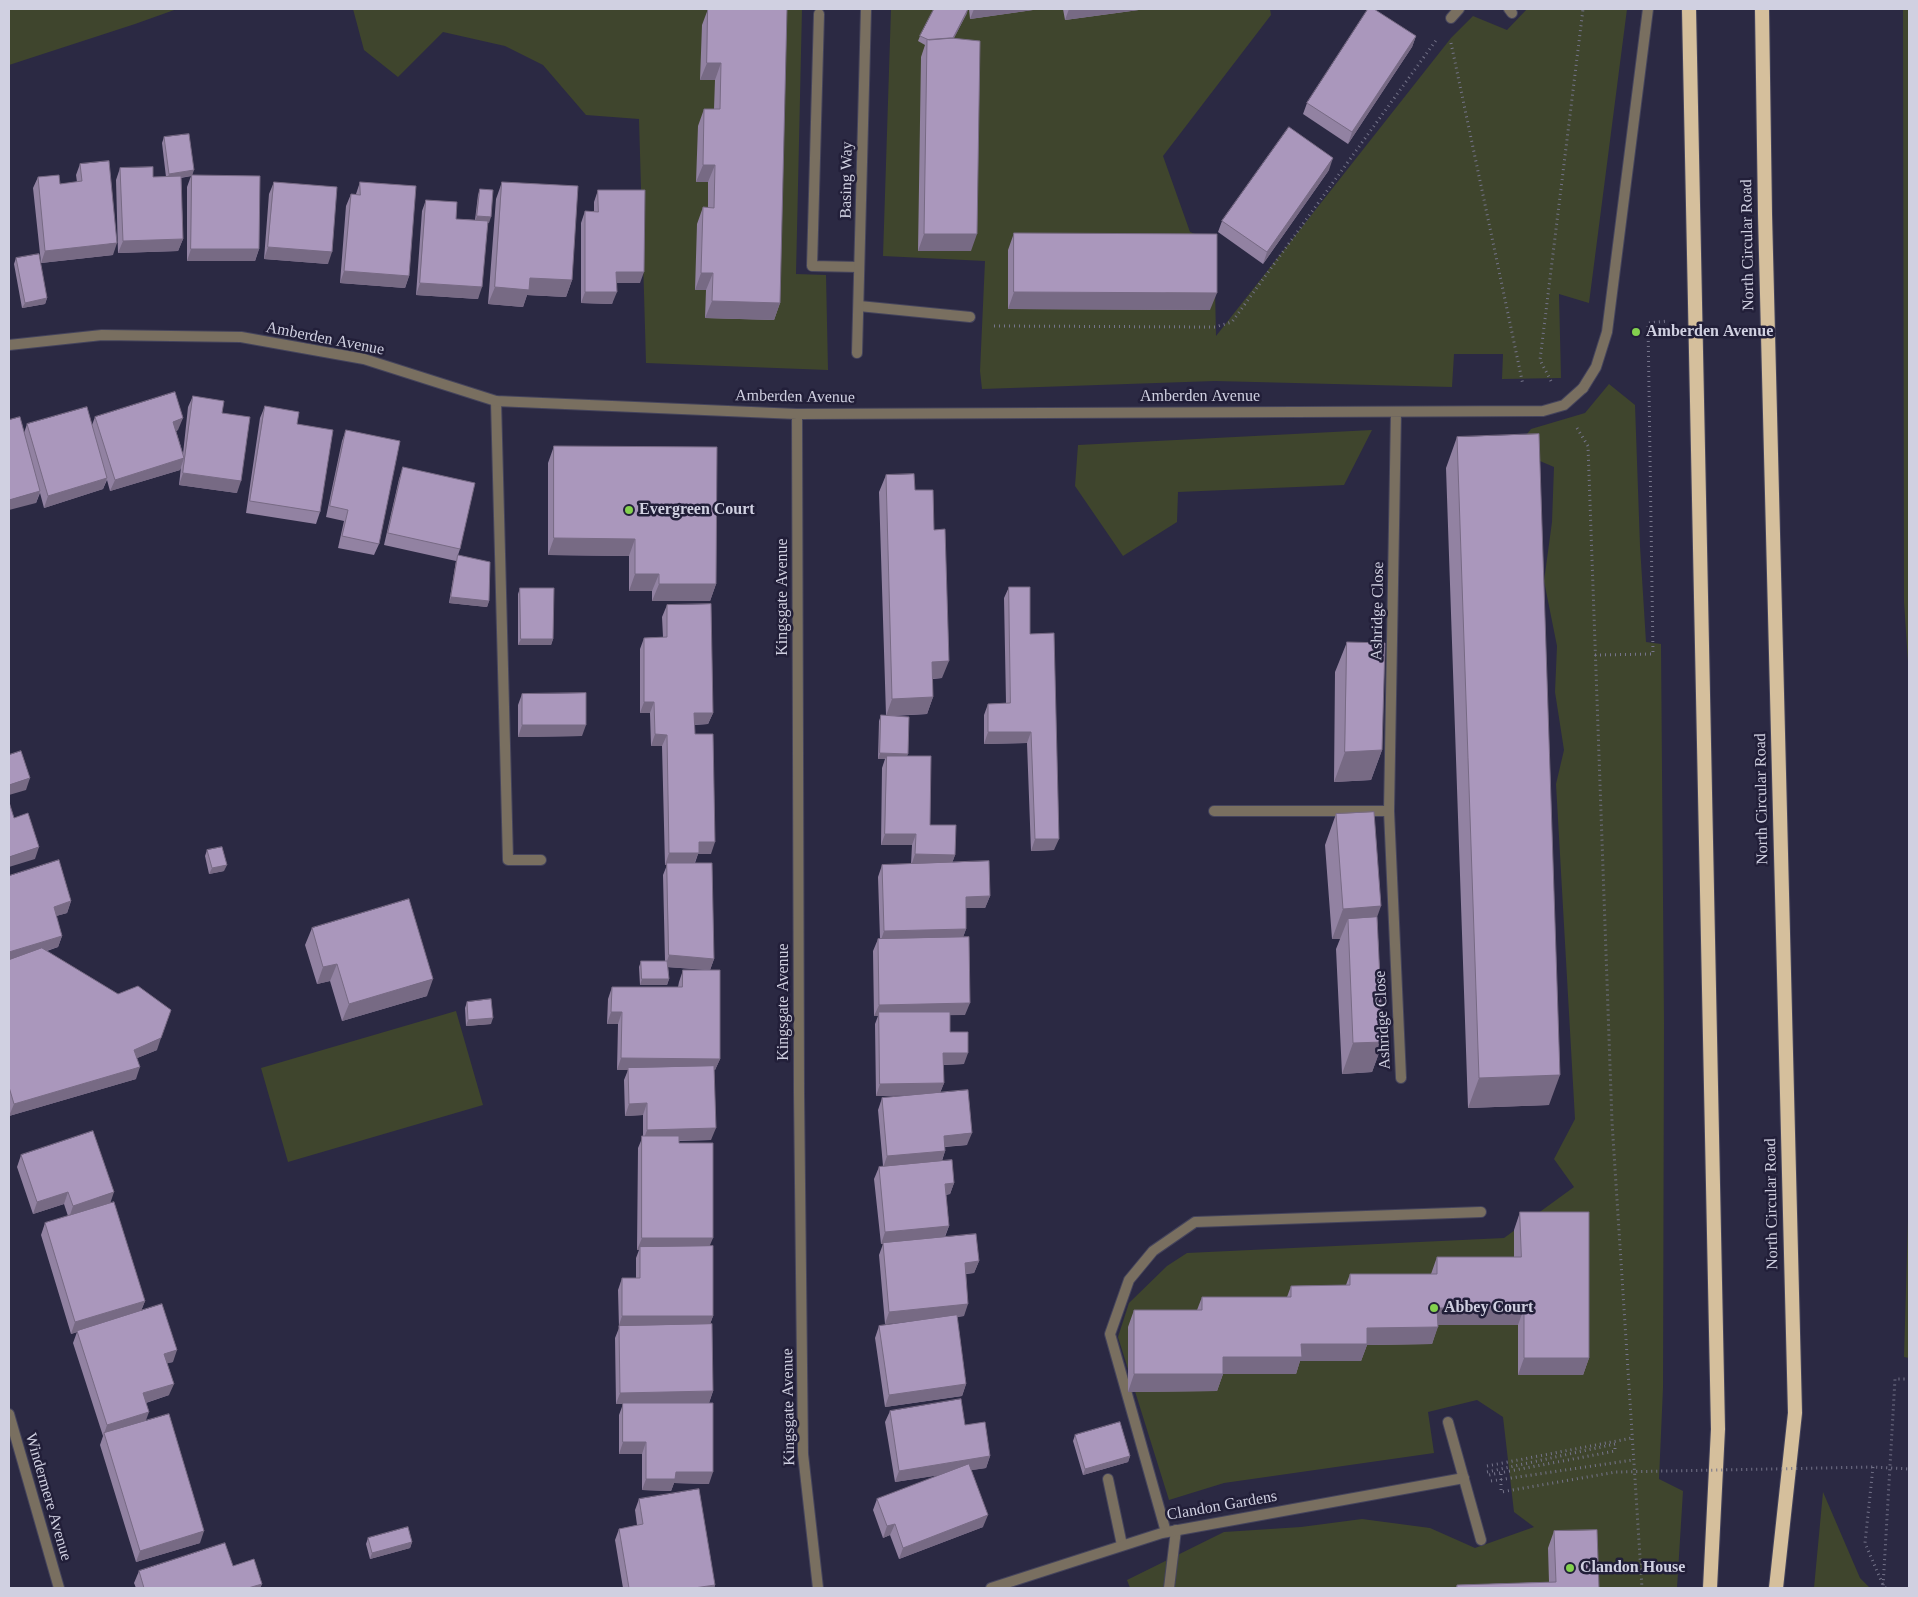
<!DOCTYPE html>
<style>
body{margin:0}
#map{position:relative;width:1918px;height:1597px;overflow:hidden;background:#2b2943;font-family:"Times New Roman",serif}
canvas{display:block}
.frame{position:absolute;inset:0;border:10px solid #d0d0e1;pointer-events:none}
</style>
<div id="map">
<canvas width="1918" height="1597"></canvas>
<div class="frame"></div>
</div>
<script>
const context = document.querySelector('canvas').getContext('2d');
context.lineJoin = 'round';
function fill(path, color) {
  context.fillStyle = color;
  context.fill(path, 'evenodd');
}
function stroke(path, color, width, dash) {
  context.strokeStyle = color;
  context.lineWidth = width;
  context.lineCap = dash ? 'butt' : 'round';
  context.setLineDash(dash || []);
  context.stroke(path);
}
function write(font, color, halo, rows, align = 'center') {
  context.font = font + ' "Times New Roman",serif';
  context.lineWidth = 5;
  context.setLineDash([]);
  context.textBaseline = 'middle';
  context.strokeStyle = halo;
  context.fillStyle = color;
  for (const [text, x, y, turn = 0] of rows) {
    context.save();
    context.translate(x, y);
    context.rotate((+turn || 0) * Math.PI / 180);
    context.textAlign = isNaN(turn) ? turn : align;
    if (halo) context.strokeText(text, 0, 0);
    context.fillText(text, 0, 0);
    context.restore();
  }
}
fill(new Path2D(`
 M9,9H177L135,24L9,65Z
 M353,9H802L796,274L826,275L828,370L646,363L639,119L586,115L543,65L505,46L443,32L398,77L364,50Z
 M891,9H1270L1271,15L1163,156L1190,232L1214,241L1216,336L1451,38L1473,16L1507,30L1527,9H1627L1589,303L1559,294L1561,378L1502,379L1503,354H1454L1452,387L1215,381L982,389L980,371L985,261L883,256Z
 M1903,9H1909V677L1904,602Z
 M1609,384L1635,405L1640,546L1646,642L1661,644L1664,1023L1663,1388L1659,1479L1683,1491L1677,1588H1130L1127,1580L1224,1532L1301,1527L1362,1519L1430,1528L1475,1548L1534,1527L1514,1512L1503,1417L1477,1400L1428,1412L1434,1453L1224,1483L1169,1500L1118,1337L1129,1303L1167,1266L1187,1253L1504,1238L1574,1187L1554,1159L1575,1119L1556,784L1564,750L1555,692L1557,646L1544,581L1552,522L1554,467L1514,450L1531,429L1585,413Z
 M1372,430L1344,485L1178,492L1177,522L1123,556L1075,486L1078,445Z
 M456,1011L483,1105L288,1162L261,1068Z
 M1909,1185V1358L1904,1357Z
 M1823,1492L1860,1578L1870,1588H1814Z`), '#3f452d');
const service = new Path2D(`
 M819,14L812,266L859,267
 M1451,18L1459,9
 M859,306L970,317
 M1583,388L1596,367L1607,332L1648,9
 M496,401L508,860H541
 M1448,1422L1481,1540
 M1108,1479L1122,1545
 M1166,1532L1110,1334L1129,1280L1153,1251L1195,1222L1481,1212
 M1169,1588L1176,1530`);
const minor = new Path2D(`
 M1509,9L1512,13
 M9,345L102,335L241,337L364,359L496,401L797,414L1543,411L1564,405L1583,388
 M857,353L866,9
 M1396,412L1389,811L1401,1078
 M797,414L799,1093L803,1454L818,1588
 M1214,811H1389
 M9,1414L59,1588
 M991,1588L1162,1533L1464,1478`);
const trunk = new Path2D(`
 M1689,9L1718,1429L1710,1588
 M1762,9L1765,214L1795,1413L1776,1588`);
stroke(service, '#45445c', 12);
stroke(minor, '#45445c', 12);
stroke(trunk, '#45445c', 16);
stroke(new Path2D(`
 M1451,43L1523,385
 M994,326L1215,327L1232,322L1437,39
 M1551,381L1540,360L1583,9
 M1577,428L1588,446L1612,1122L1642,1588
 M1595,655L1653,654L1648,323L1668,321
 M1487,1466L1632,1438
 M1873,1467L1865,1543L1883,1585
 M1487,1472L1615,1444V1451L1489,1475
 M1491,1481L1633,1460
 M1886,1588L1883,1587L1895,1379H1909`), '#75748a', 3, [1, 4]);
stroke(service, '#796f60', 10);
stroke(minor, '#796f60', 10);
stroke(trunk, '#d5bf9c', 14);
stroke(new Path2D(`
 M1501,1474V1492L1616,1472L1873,1467L1909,1469`), '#75748a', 3, [1, 4]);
fill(new Path2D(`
 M708,9L780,303L774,320L705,318L706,290H695L697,224L703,207L708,208V182H696L698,126L704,109H714L715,80H700L702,25Z
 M969,9H1040L970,19Z
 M1063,9H1146L1065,20Z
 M967,13L954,38L971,251H918L921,57L925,45L918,41L920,36Z
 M1416,36L1412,47L1348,144L1303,114L1307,103Z
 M164,137L192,175L259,249L255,261H187V187L191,176L181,178L183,239L178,251L118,253L116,180L120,168L153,177H166L162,143Z
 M80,164L113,255L41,263L33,188L38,177L60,184L77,182L76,175Z
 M1329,170L1263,264L1218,232L1222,221Z
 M274,182L328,264L264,259L269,194Z
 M360,182L409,276L405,288L340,283L346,206L351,194H356Z
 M502,182L572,280L566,297L527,295L523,307L488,304L496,199Z
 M480,189L489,223H487L478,299L416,295L422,211L426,200L456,219L475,220L478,195Z
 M598,190L640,283H617L612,304L581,303V223L585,211H594V202Z
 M1014,233L1210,310L1008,309V250Z
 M16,258L47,298L45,304L22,308L14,264Z
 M193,396L222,413L237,493L179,485L181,467L180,470L110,491L107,480L103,489L44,508L40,493L36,503L24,433L27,424L92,425L95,417L178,430L176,431L183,454L188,407Z
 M265,406L297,424L320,512L316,524L246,513L260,418Z
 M346,430L379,544L374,555L338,548L344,521L326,517L342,441Z
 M1457,437L1549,1105L1468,1108L1446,468Z
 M554,446L716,584L710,601H652V591H629V556L548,555V463Z
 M403,467L460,549L458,555L489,601L487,607L449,603L456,561L384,545L399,479Z
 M886,475L915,490L934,530L942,678L933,679V697L927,714L893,716L907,756L930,825L955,855L952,863L990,896L985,908H966V929L963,937L965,1015H950V1032L964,1064L943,1065L944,1083L940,1093L967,1145L945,1147V1151L942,1161L954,1183L950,1194L946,1195L949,1226L945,1237L979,1261L974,1273L966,1274L964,1316L957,1317L966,1384L962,1396L885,1407L875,1338L879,1326L924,1320L885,1324L879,1255L883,1244H881L874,1179L879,1167L883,1166L878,1110L882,1098L913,1095L876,1096L875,1024L878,1016H874L873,951L878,939H880L878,877L882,865L911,864L912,845H881L882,768L885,759H878L879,721L881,715H886L879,492Z
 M1009,587L1030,634L1054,850L1031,851L1027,743L984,744V715L988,704L1006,703L1004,598Z
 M520,588L553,639L551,645H518V594Z
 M667,605L713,713L708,724L694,725L695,734L711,854H698L695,863L714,959L710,970L720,1059L715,1070H714L711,1140L679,1141V1143L710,1246L713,1316L710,1324L713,1391L709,1403H681L709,1484L674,1483L671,1491L642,1490V1454H619V1415L623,1404H616L615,1338L619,1328L618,1290L622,1278H636V1258L639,1250H637L638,1148L643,1136V1115L625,1116L624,1080L628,1070H617L618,1024H607L608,999L612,987H678L679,982L683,970H706L668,967L669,979L667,985H640L639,967L641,961H665L663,875L667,865H665L662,746H651L650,713H640V649L644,638L663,637L662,617Z
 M1347,642L1382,750L1371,780L1334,782L1335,672Z
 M522,694L582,736L518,737V705Z
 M1336,814L1377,917L1383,1042L1372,1072L1342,1074L1336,949L1340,939H1332L1325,845Z
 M207,850L224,871L209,874L205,856Z
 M9,876L71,901L67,913L56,916L62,936L58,947L47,951L157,1050L137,1058L136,1079L9,1116Z
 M312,928L427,996L342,1021L330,981L317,984L305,945Z
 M467,1002L491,1024L466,1026L465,1008Z
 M21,1155L110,1203L145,1301L141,1311L173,1362L167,1363L169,1395L146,1403V1421L200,1543L136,1562L100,1445L103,1436L73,1343L77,1332L71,1334L41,1235L45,1223L68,1216L64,1204L33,1214L17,1167Z
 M1520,1212L1589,1358L1583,1375H1518V1325H1438L1432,1344L1367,1345L1361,1361H1300L1296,1374H1223L1217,1391L1128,1392V1327L1134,1310H1197L1202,1297H1287L1291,1286L1346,1285L1350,1274H1431L1437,1257H1514V1230Z
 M890,1411L965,1425L990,1456L986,1468L971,1470L983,1527L899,1559L890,1535L883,1538L873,1510L877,1499L939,1475L895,1482L885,1422Z
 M1075,1435L1130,1456L1128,1462L1083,1475L1073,1441Z
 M639,1499L715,1585L714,1588H623L615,1540L619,1529L637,1525L635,1510Z
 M1554,1531L1599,1588H1456L1457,1585L1549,1582L1548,1548Z
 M368,1538L412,1542L410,1548L370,1559L366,1544Z
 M233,1566L262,1584L260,1588H136L134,1583L139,1571Z`), '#9282a2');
fill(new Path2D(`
 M968,9L967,13L945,55L947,49Z
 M974,9H1040L970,19Z
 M1069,9H1146L1065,20Z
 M1416,36L1412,47L1348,144L1352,132Z
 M707,63H721L715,80H700Z
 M1333,158L1329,170L1263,264L1267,252Z
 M703,165H715L708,182H696Z
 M194,170L192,176L167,179L169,174Z
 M477,216L491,217L489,223L475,221Z
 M924,234H977L971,251H918Z
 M183,239L178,251L118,253L123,241Z
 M117,243L113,255L41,263L45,251Z
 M268,247L332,252L328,264L264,259Z
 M191,249H259L255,261H187Z
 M344,271L409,276L405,288L340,283Z
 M616,272H644L640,283H612Z
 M701,273H713L706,290H695Z
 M530,278L572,280L566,297L527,295L523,307L488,304L495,287Z
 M420,283L482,287L478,299L416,295Z
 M585,292H617L612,304L581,303Z
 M1014,292L1217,293L1210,310L1008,309Z
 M47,298L45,304L22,308L25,303Z
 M712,301L780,303L774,320L705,318Z
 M183,418L178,430L168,433L173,422Z
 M184,458L180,470L110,491L115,480Z
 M183,473L241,481L237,493L179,485Z
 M107,478L103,489L44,508L48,496Z
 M40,491L36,503L9,510V500Z
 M554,538L635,539L629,556L548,555Z
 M635,574H659L652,591H629Z
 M659,584H716L710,601H652Z
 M451,597L489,601L487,607L449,603Z
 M521,639H553L551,645H518Z
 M949,661L942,678L926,679L932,662Z
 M933,697L927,714L886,716L892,699Z
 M644,702H654L650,713H640Z
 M694,713H713L708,724L690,725Z
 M522,725H586L582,736L518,737Z
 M988,732H1031L1027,743L984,744Z
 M655,734L667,735L662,746H651Z
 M1382,750L1371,780L1334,782L1345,752Z
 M880,753L908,754L906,760L887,756L885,759H878Z
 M30,778L26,790L9,795V785Z
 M885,834H916L912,845H881Z
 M1035,839H1059L1054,850L1031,851Z
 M699,842H715L711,854H698L694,864L667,863V865H665L669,853Z
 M39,847L35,859L9,867V857Z
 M915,854L955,855L951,866H911Z
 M227,865L224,871L209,874L212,868Z
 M990,896L985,908H961L966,897Z
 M71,901L67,913L49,918L54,907Z
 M1381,906L1370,937L1348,919L1340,939H1332L1343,909Z
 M966,929L962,940L880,943L884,931Z
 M62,936L58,947L9,962V952Z
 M669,955L714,959L710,970L665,967Z
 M337,964L330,981L317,984L323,967Z
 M433,979L427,996L342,1021L349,1004Z
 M642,979H669L667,985H640Z
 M970,1003L965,1015L879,1016V1012L878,1016H874L879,1005Z
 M611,1012H622L618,1024H607Z
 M493,1018L491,1024L466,1026L468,1020Z
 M161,1038L157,1050L130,1061L134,1050Z
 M1383,1042L1372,1072L1342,1074L1353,1043Z
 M943,1053H968L964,1064L939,1065Z
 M621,1058L720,1059L715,1070H628V1068V1070H617Z
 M140,1067L136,1079L9,1116L14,1104Z
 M1560,1075L1549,1105L1468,1108L1479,1078Z
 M944,1083L939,1095L876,1096L880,1084Z
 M647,1103L643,1115L625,1116L629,1104Z
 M716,1128L711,1140L643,1141L647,1130Z
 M972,1133L967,1145L939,1147L944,1136Z
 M945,1151L941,1163L883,1168L887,1156Z
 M954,1183L950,1194L940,1195L945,1184Z
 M68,1192L64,1204L33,1214L37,1202Z
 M114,1192L110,1204L69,1218L73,1206Z
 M949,1226L944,1238L881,1244L885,1232Z
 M642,1238H713L708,1250L640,1247L639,1250H637Z
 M979,1261L974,1273L960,1274L965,1263Z
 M145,1301L140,1313L71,1334L75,1322Z
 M968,1304L964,1316L885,1324L889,1312Z
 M1437,1308H1524L1518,1325H1431Z
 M622,1316H713L709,1327L619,1326L618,1328Z
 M1438,1327L1432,1344L1367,1345L1361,1361H1300L1296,1374H1217L1223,1357L1301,1344L1367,1328Z
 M177,1350L173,1362L160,1365L164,1354Z
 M1524,1358H1589L1583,1375H1518Z
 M1134,1374H1223L1217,1391L1128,1392Z
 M174,1384L169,1395L139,1405L143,1393Z
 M966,1384L962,1396L885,1407L889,1395Z
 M713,1391L709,1403L616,1404L620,1393Z
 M149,1412L145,1423L104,1433L103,1437L107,1425Z
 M623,1442H646L642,1454H619Z
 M990,1456L986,1468L895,1482L899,1471Z
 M1130,1456L1128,1462L1083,1475L1085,1469Z
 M676,1472H713L709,1484L674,1483L671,1491L642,1490L646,1479Z
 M988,1515L983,1527L899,1559L903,1548Z
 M895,1524L890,1535L883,1538L887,1526Z
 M204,1531L200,1543L136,1562L140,1551Z
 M412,1542L410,1548L370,1559L372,1553Z
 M262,1584L260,1588H248Z
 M715,1585L714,1588H694Z`), '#776a84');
const building = new Path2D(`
 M708,9H787L780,303L712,301L713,273H701L703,207L714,208L715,165H703L704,109H720L721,63H707Z
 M934,9H968L953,38L929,40L920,36Z
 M1368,9H1374L1416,36L1352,132L1307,103Z
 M951,38L980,41L977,234H924L927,40Z
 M1289,127L1333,158L1267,252L1222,221Z
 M189,134L194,170L169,174L164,137Z
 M109,161L117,243L45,251L38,177L59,175L60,184L82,181L80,164Z
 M153,167V177L181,176L183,239L123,241L120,168Z
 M192,175L260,176L259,249H191Z
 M274,182L337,187L332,252L268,247Z
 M360,182L416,186L409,276L344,271L351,194L360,195Z
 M502,182L578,186L572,280L530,278L529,290L495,287Z
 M480,189L493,190L491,217L477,216Z
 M598,190H645L644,272H616L617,292H585V211L598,212Z
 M426,200L457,202L456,219L488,221L482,287L420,283Z
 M1014,233L1217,234V293L1014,292Z
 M39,254L47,298L25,303L16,258Z
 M175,392L183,418L173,422L184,458L115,480L95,417Z
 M193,396L224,401L222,413L250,417L241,481L183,473Z
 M265,406L299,412L297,424L333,430L320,512L250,501Z
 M87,407L107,478L48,496L27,424Z
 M20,417L40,491L9,500V420Z
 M346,430L400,441L379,544L342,536L348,510L330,506Z
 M1539,434L1560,1075L1479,1078L1457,437Z
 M554,446L717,447L716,584H659V574H635V539L554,538Z
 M403,467L475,483L460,549L388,533Z
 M914,474L915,490H933L934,530L945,529L949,661L932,662L933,697L892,699L886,475Z
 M458,555L490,562L489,601L451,597Z
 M1009,587H1030V634L1054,633L1059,839H1035L1031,732H988V704L1010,703Z
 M520,588H554L553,639H521Z
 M711,604L713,713H694L695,734H713L715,842H699V853H669L667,735L655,734L654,702H644V638L667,637V605Z
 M1347,642L1385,643L1382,750L1345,752Z
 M586,693V725H522V694Z
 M881,715L909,717L908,754L880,753Z
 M21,751L30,778L9,785V755Z
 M887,756H931L930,825H956L955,855L915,854L916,834H885Z
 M9,802L14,818L28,813L39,847L9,857Z
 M1374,812L1381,906L1343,909L1336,814Z
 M222,847L227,865L212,868L207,850Z
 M59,860L71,901L54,907L62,936L9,952V876Z
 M989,861L990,896L966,897V929L884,931L882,865Z
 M667,863H712L714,959L669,955Z
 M409,899L433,979L349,1004L337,964L323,967L312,928Z
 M1377,917L1383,1042L1353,1043L1348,919Z
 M969,937L970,1003L879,1005L878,939Z
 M42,948L118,994L138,986L171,1010L161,1038L134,1050L140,1067L14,1104L9,1087V960Z
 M641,961H667L669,979H642Z
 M683,970H720V1059L621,1058L622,1012H611L612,987H682Z
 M491,999L493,1018L468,1020L467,1002Z
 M879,1012H950V1032H968V1053H943L944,1083L880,1084Z
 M714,1066L716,1128L647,1130V1103L629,1104L628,1068Z
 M968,1090L972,1133L944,1136L945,1151L887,1156L882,1098Z
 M93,1131L114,1192L73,1206L68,1192L37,1202L21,1155Z
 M642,1136H679V1143H713V1238H642Z
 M952,1160L954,1183L945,1184L949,1226L885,1232L879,1167Z
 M114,1202L145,1301L75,1322L45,1223Z
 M1520,1212H1589V1358H1524V1308H1437L1438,1327L1367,1328V1344H1301L1302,1357H1223V1374H1134V1310H1202V1297H1291V1286L1350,1285V1274H1437V1257H1521Z
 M976,1234L979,1261L965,1263L968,1304L889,1312L883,1243Z
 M713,1246V1316H622V1278H640V1247Z
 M162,1304L177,1350L164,1354L174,1384L143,1393L149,1412L107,1425L77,1331Z
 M957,1315L966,1384L889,1395L879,1326Z
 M712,1324L713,1391L620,1393L619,1326Z
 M961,1399L965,1425L985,1422L990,1456L899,1471L890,1411Z
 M623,1403H713V1472H676L675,1479H646V1442H623Z
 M169,1414L204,1531L140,1551L104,1433Z
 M1120,1422L1130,1456L1085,1469L1075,1435Z
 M969,1464L988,1515L903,1548L895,1524L887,1526L877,1499Z
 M699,1489L715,1585L694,1588H629L619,1529L643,1524L639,1499Z
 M408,1527L412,1542L372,1553L368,1538Z
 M1597,1530L1599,1588H1457V1585L1556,1582L1554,1531Z
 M225,1543L233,1566L254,1559L262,1584L248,1588H144L139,1571Z`);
fill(building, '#aa97bc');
stroke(building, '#776a84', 1);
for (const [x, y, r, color] of [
 [1636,332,5,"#83d04e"],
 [629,510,5,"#83d04e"],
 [1434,1308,5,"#83d04e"],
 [1570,1568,5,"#83d04e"]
]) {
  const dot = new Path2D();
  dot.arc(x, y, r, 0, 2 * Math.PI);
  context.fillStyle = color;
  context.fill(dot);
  stroke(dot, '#221f39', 2);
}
write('16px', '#d0d0e1', '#221f39', [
 ["Basing Way",847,180,-89],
 ["North Circular Road",1748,245,-91],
 ["Amberden Avenue",325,339,11],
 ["Amberden Avenue",795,397,1],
 ["Amberden Avenue",1200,397],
 ["Kingsgate Avenue",783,597,-90],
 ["Ashridge Close",1378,611,-89],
 ["North Circular Road",1762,799,-91],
 ["Kingsgate Avenue",784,1002,-90],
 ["Ashridge Close",1383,1020,-93],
 ["North Circular Road",1772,1204,-91],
 ["Kingsgate Avenue",789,1407,-91],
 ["Windermere Avenue",48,1497,74],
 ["Clandon Gardens",1222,1506,-10]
]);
write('bold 16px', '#d0d0e1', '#221f39', [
 ["Amberden Avenue",1646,332],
 ["Evergreen Court",639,510],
 ["Abbey Court",1444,1308],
 ["Clandon House",1580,1568]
], 'left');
</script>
